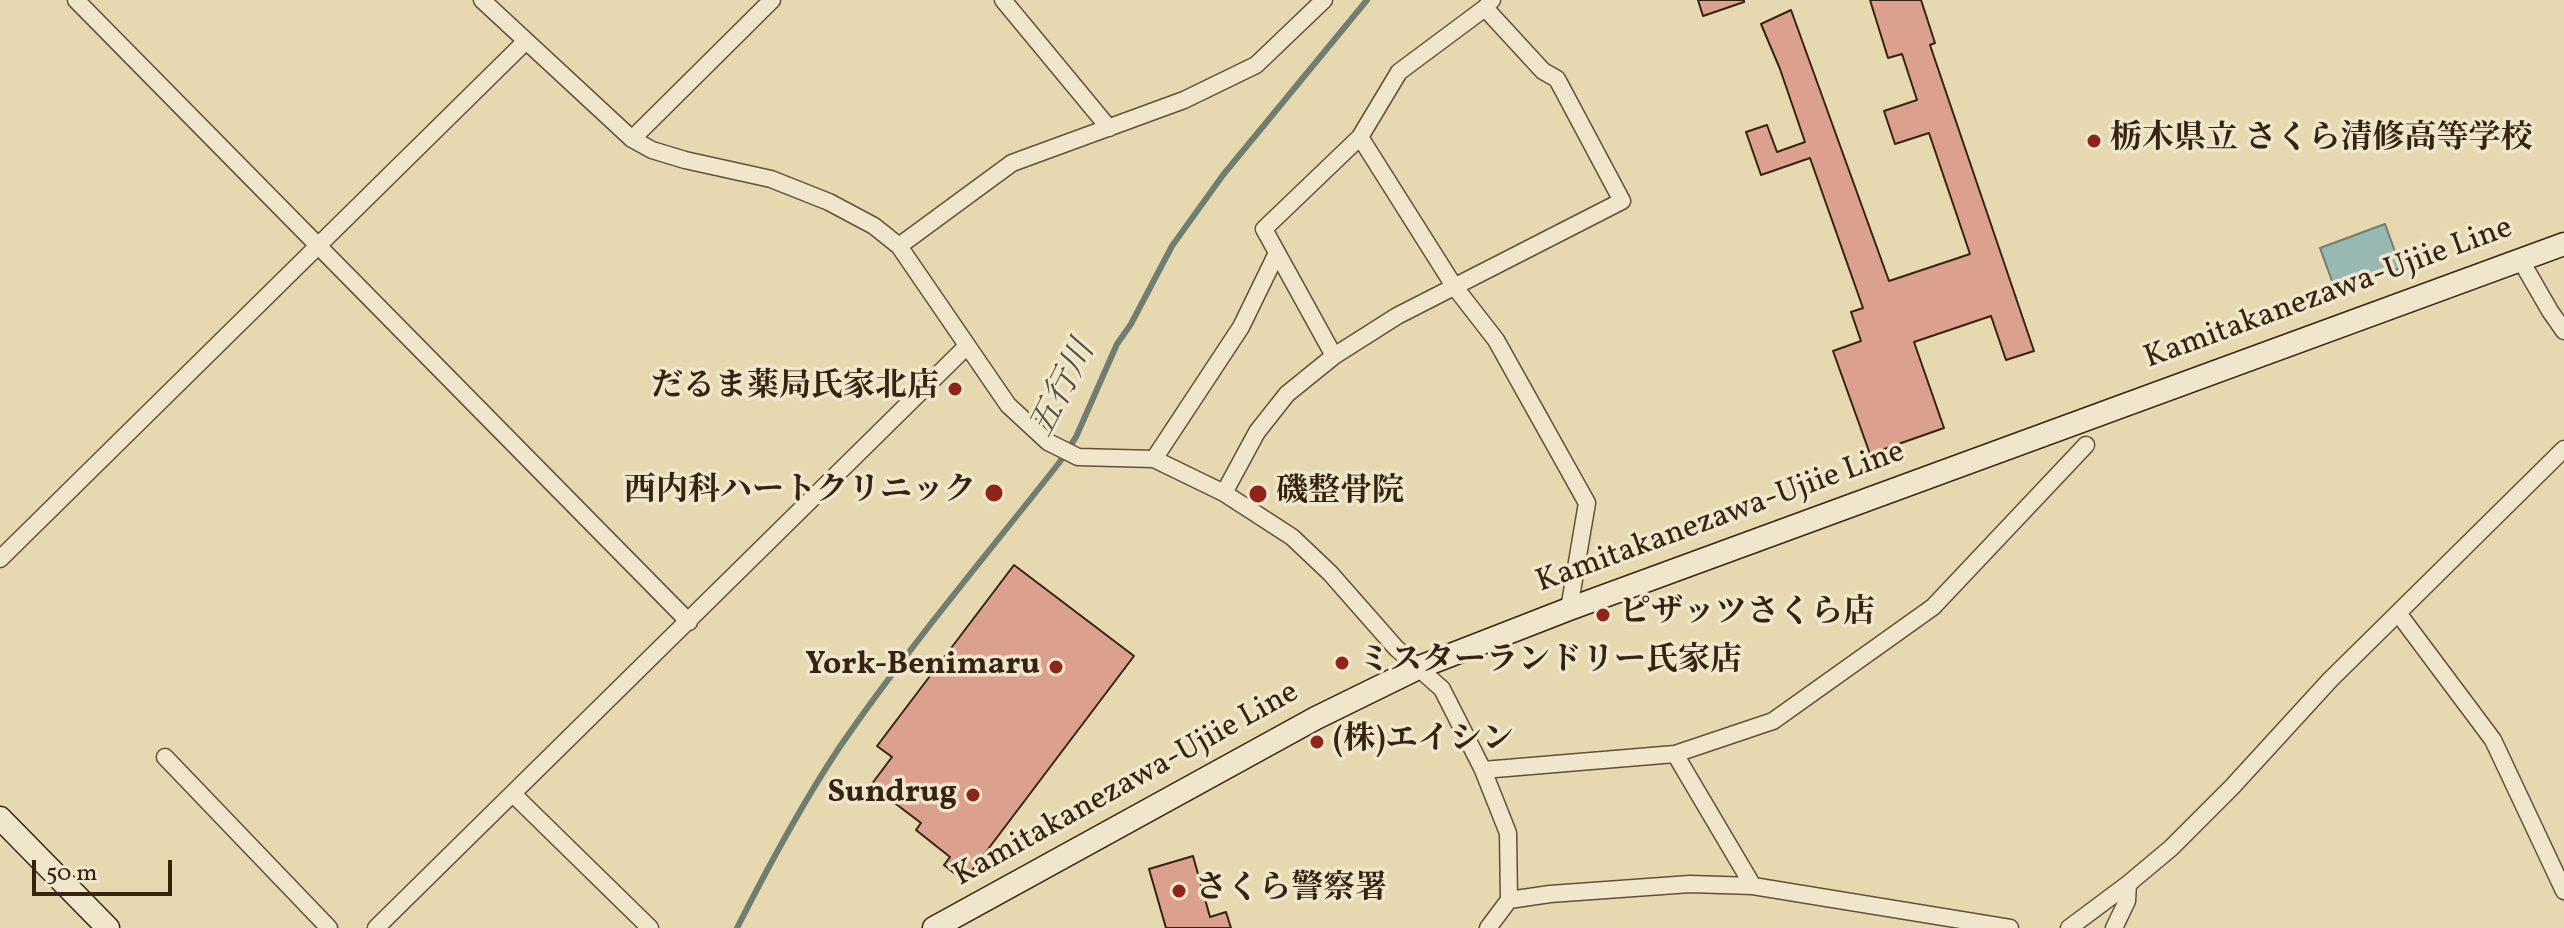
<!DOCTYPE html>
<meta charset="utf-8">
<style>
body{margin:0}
#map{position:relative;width:2564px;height:928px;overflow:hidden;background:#e6d9b0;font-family:Vollkorn,serif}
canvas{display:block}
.scale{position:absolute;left:32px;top:860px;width:140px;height:36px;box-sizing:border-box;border:4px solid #362312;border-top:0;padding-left:10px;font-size:24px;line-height:28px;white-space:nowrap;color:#362312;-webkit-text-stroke:6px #efe6cc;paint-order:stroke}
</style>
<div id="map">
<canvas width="2564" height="928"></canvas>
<div class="scale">50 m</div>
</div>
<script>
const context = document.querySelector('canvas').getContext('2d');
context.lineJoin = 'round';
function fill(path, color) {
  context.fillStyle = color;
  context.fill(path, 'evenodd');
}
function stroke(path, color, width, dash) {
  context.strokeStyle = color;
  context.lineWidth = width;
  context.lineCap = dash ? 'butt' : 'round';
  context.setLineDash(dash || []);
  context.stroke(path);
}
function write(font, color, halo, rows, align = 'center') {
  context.font = font + ' Vollkorn,"Noto Serif JP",serif';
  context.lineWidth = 7;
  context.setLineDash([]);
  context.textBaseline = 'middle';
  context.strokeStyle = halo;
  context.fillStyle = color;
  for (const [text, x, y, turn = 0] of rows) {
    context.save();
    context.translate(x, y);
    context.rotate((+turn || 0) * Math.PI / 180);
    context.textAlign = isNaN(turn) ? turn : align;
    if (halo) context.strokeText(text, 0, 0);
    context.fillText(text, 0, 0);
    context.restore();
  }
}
const water = new Path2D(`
 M2385,224L2401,268L2336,292L2320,248Z`);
fill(water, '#97b9b1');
stroke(water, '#707d71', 2);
stroke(new Path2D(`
 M737,928C768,867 801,805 839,748C907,649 985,557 1059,463L1076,437L1117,344L1131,324L1172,246L1223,175L1367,0`), '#707d71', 6);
const building = new Path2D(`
 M1698,0H1744V2L1703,16Z
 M1870,0H1921L1935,43L1930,45L2034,351L2006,360L1991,316L1914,342L1944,428L1870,454L1833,351L1861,341L1851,312L1863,308L1810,158L1761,175L1746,132L1767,125L1777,152L1805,142L1780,69L1761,24L1791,10L1889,281L1970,254L1929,133L1895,144L1884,111L1917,100L1902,54L1888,58Z
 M1014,565L1134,656L964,881L944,865L950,857L916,830L921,823L871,785L892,757L877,746Z
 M1193,856L1210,917L1226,912L1231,928H1166L1149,869Z`);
fill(building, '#dca18e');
stroke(building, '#362312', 2);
const street = new Path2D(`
 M76,0L689,622
 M482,0L632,139L652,150L685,160L771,179L829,202L874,226L899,246L1008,405L1048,442L1078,457L1154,459L1224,493L1292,537L1330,573L1396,648L1442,689L1483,770L1508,833L1509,900L1488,928
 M1003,0L1109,128
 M1485,8L1399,72L1360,137L1454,286L1496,340L1587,503L1569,609
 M632,139L772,0
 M899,246L1012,163L1184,100L1256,65L1324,0
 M2520,259L2550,311L2564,331
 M1334,356L1264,229L1360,137
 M1154,459L1241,327L1277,253
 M1224,493L1257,432L1287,394L1334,356L1397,316L1622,201L1557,79L1543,71L1485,8L1492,0
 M0,559L525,42
 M2398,613L2493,740L2564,891
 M1675,754L1753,886
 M165,757L329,928
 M1483,770L1675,754L1773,721L1933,607L2086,445
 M513,794L650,928
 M1509,900L1550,894L1690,884L1753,886L2010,928
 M376,928L967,346
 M2069,928L2128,884L2171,848L2232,787L2330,680L2564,449
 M2114,928L2127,901L2128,884`);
const secondary = new Path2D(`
 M0,818L108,928
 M934,928L1316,718L1420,667L1569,609L2564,244`);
stroke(street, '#62503a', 19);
stroke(secondary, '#362312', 25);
stroke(street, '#efe6cc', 16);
stroke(secondary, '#efe6cc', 22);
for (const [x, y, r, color] of [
 [2094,141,8,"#8f2418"],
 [955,389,8,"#8f2418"],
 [994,493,10,"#8f2418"],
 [1258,494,10,"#8f2418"],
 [1603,615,8,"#8f2418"],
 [1342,663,8,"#8f2418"],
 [1056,667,8,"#8f2418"],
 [1317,742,8,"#8f2418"],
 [973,795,8,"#8f2418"],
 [1179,891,8,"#8f2418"]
]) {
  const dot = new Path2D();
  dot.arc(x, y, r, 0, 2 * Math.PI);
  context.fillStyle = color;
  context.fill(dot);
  stroke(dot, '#efe6cc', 3);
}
write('bold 32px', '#362312', '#efe6cc', [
 ["栃木県立 さくら清修高等学校",2110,141],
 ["だるま薬局氏家北店",939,389,"right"],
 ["西内科ハートクリニック",976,493,"right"],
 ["磯整骨院",1276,494],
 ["ピザッツさくら店",1619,615],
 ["ミスターランドリー氏家店",1358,663],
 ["York-Benimaru",1040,667,"right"],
 ["(株)エイシン",1333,742],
 ["Sundrug",957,795,"right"],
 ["さくら警察署",1195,891]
], 'left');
write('32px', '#362312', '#efe6cc', [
 ["Kamitakanezawa-Ujiie Line",2329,295,-20],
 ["Kamitakanezawa-Ujiie Line",1721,519,-20],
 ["Kamitakanezawa-Ujiie Line",1127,786,-29]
]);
write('italic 34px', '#535042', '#efe6cc', [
 ["五行川",1065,390,-63]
]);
</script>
